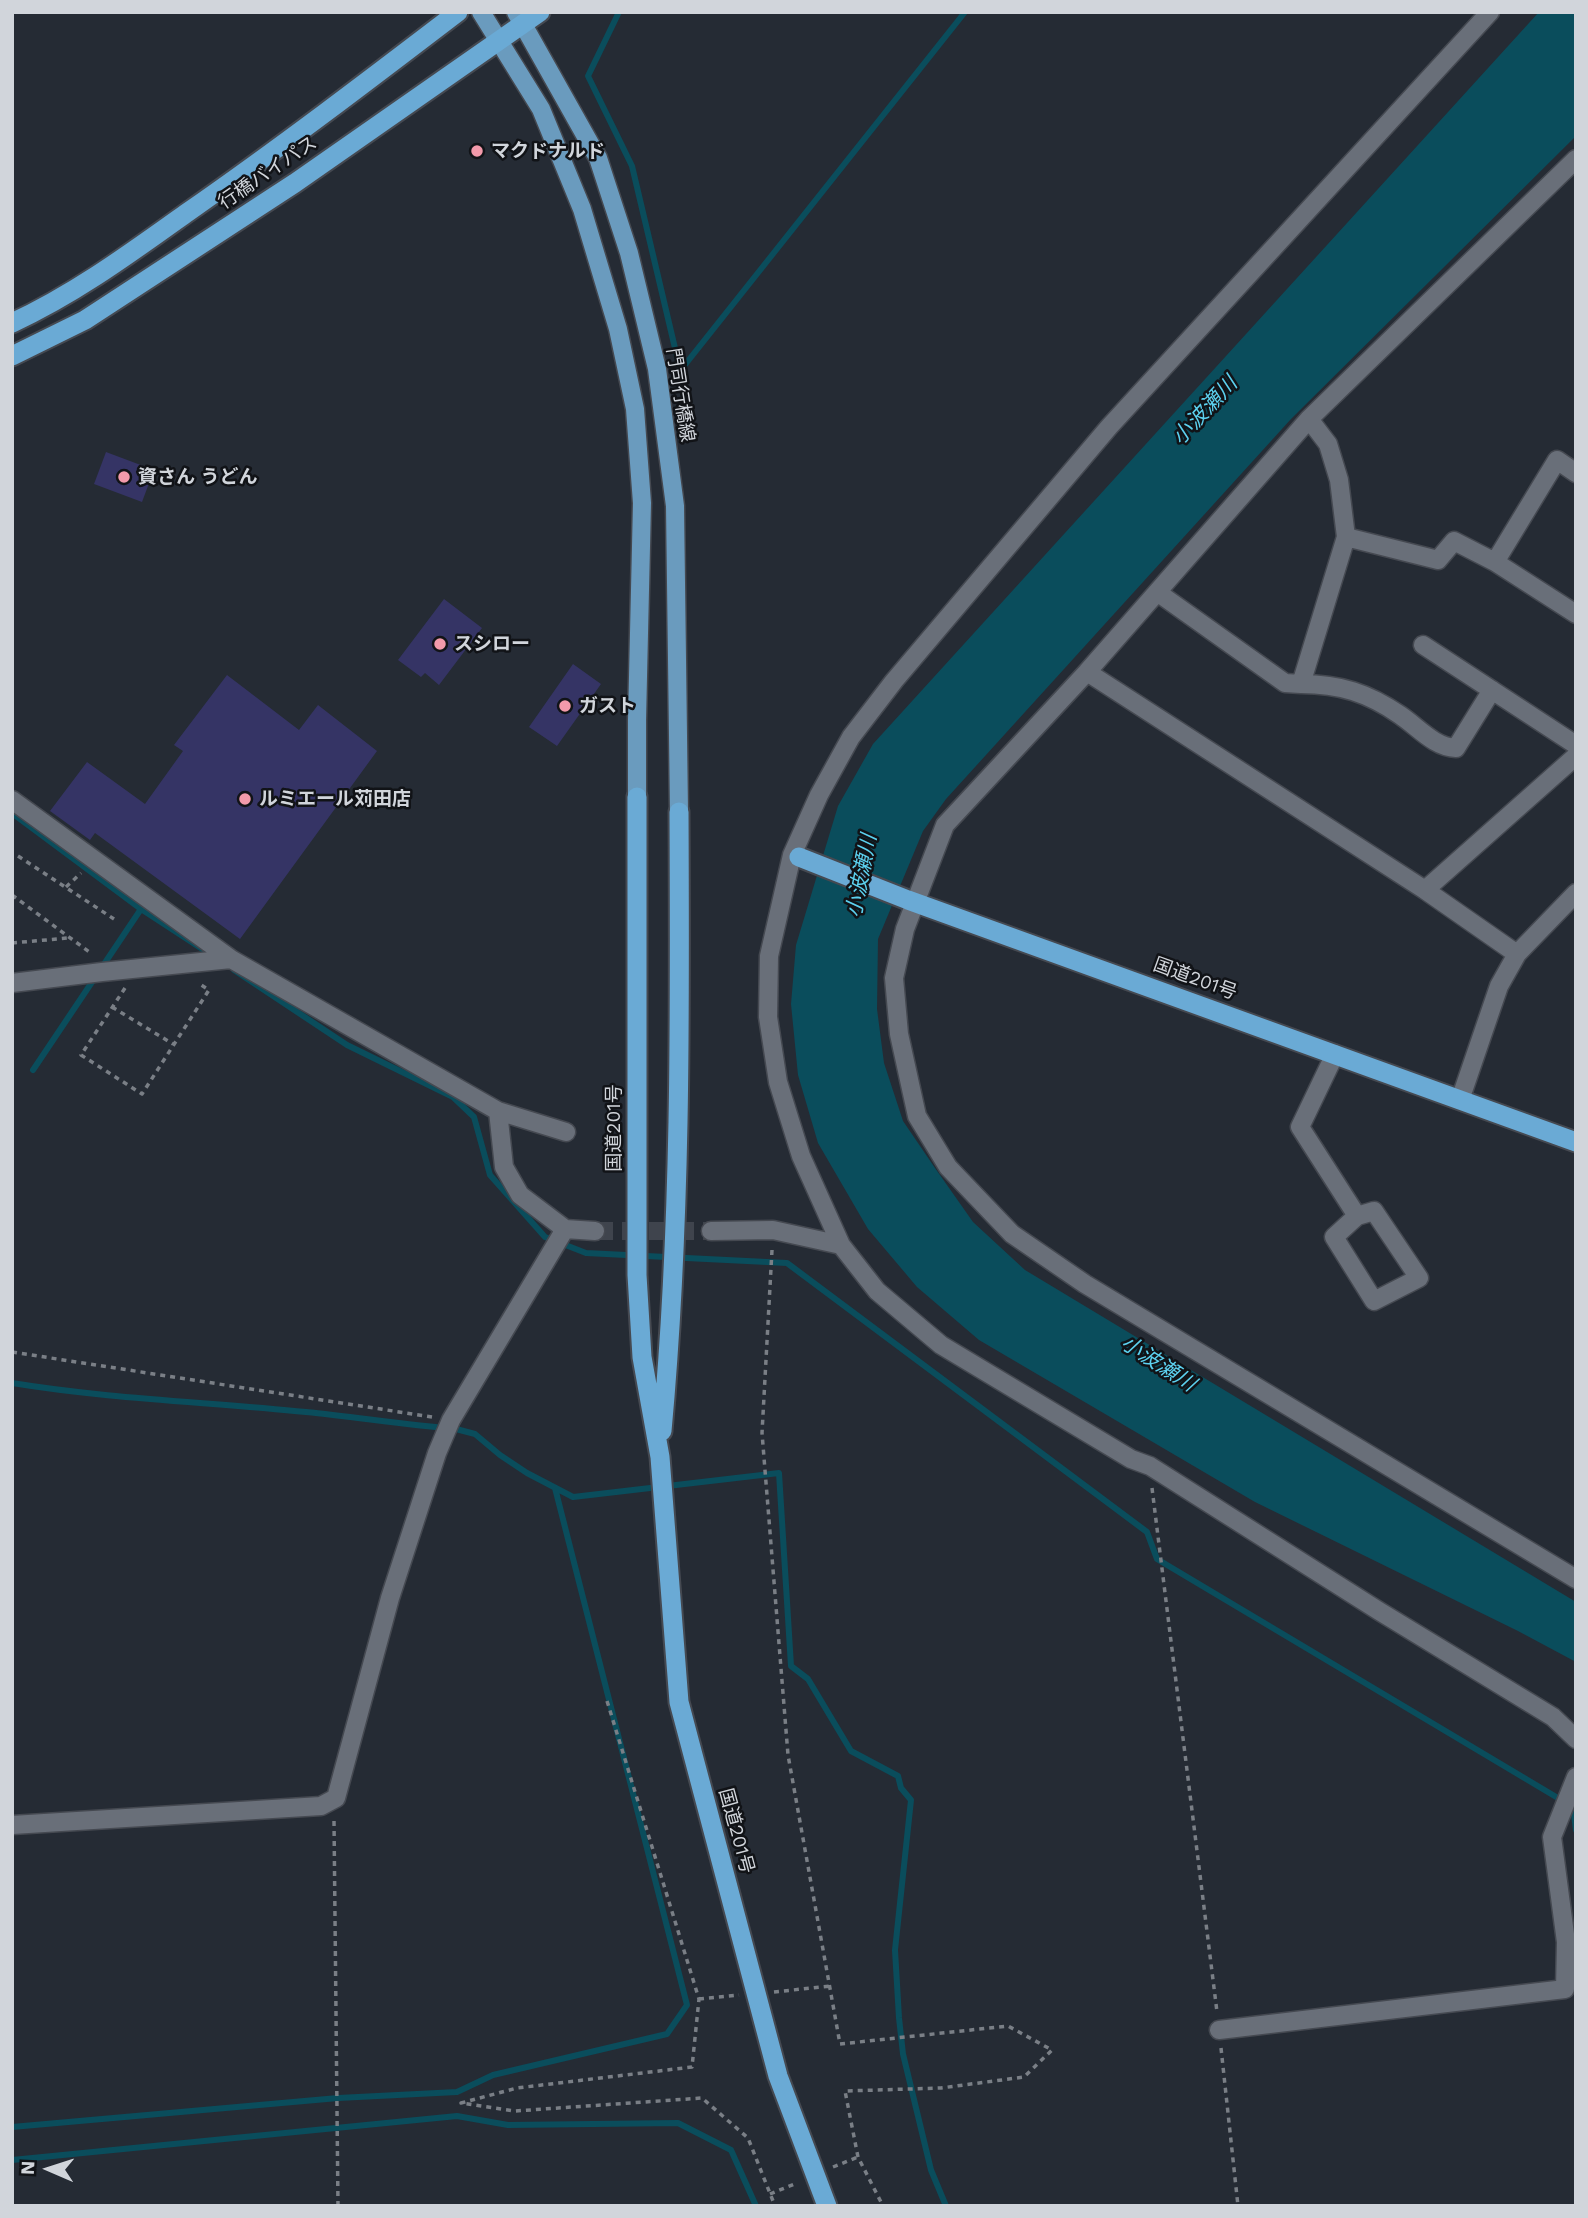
<!DOCTYPE html>
<meta charset="utf-8">
<style>
body{margin:0}
#map{position:relative;width:1588px;height:2218px;overflow:hidden;background:#252b34;font-family:"Work Sans",sans-serif}
canvas{display:block}
.frame{position:absolute;inset:0;border:14px solid #d1d5db;pointer-events:none}
.north{position:absolute;left:14px;top:2134px;width:70px;height:70px;-webkit-text-stroke:5px #111317;paint-order:stroke;rotate:273deg;font-size:19px;font-weight:700;line-height:28px;text-align:center;color:#d1d5db}
.north::after{content:'';display:block;margin:auto;width:24px;height:32px;background:#d1d5db;clip-path:polygon(50% 0,100% 100%,50% 72%,0 100%)}
</style>
<div id="map">
<canvas width="1588" height="2218"></canvas>
<div class="frame"></div>
<div class="north">N</div>
</div>
<script>
const context = document.querySelector('canvas').getContext('2d');
context.lineJoin = 'round';
function fill(path, color) {
  context.fillStyle = color;
  context.fill(path, 'evenodd');
}
function stroke(path, color, width, dash) {
  context.strokeStyle = color;
  context.lineWidth = width;
  context.lineCap = dash ? 'butt' : 'round';
  context.setLineDash(dash || []);
  context.stroke(path);
}
function write(font, color, halo, rows, align = 'center') {
  context.font = font + ' "Work Sans","Noto Sans JP",sans-serif';
  context.lineWidth = 5;
  context.setLineDash([]);
  context.textBaseline = 'middle';
  context.strokeStyle = halo;
  context.fillStyle = color;
  for (const [text, x, y, turn = 0] of rows) {
    context.save();
    context.translate(x, y);
    context.rotate((+turn || 0) * Math.PI / 180);
    context.textAlign = isNaN(turn) ? turn : align;
    if (halo) context.strokeText(text, 0, 0);
    context.fillText(text, 0, 0);
    context.restore();
  }
}
fill(new Path2D(`
 M1539,12H1576V136L1291,419L946,799L923,831L878,939L877,1009L884,1063L903,1121L935,1168L973,1222L1025,1270L1576,1602V1662L1518,1631L1255,1502L979,1340L917,1287L868,1229L818,1143L798,1075L791,1004L796,945L838,806L873,744Z`), '#0a4d5c');
stroke(new Path2D(`
 M619,12L588,76L632,166L687,399
 M680,371L965,12
 M12,813L141,909L33,1070
 M141,909L213,956
 M234,970L347,1045L453,1097L474,1117L490,1175L545,1237L586,1253L787,1263L1147,1532L1157,1559L1573,1807L1576,1830
 M12,1383C110,1399 208,1402 306,1412C356,1417 406,1425 456,1429L475,1434L500,1455L527,1473L573,1497L779,1473L791,1666L808,1679L851,1751L898,1776L901,1788L911,1800L895,1950L899,2018L903,2054L931,2170L946,2206
 M12,2127L338,2098L457,2092L493,2075L667,2034L687,2005L555,1488
 M12,2160L457,2116L508,2125L678,2123L731,2150L756,2206`), '#0a4d5c', 6);
fill(new Path2D(`
 M106,452L154,470L142,502L94,484Z
 M444,599L482,628L439,685L425,673L421,677L398,660Z
 M573,664L601,684L557,746L529,727Z
 M227,675L299,730L318,705L377,751L240,939L95,833L90,840L50,811L87,762L145,804L183,751L174,745Z`), '#353465');
stroke(new Path2D(`
 M595,1231H711`), '#3f444d', 18, [18, 9]);
const minor = new Path2D(`
 M1490,12L1109,427L894,681L851,737L819,795L792,855L769,956L768,1017L778,1082L801,1156L841,1245L877,1291L941,1345L1131,1459L1150,1466L1379,1611L1553,1717L1576,1739
 M1576,159L1309,419L1087,672L945,825L905,929L894,978L899,1034L917,1116L948,1167L1012,1234L1085,1284L1576,1579
 M1309,419L1328,444L1339,480L1346,537L1301,684C1340,684 1368,693 1400,715C1418,727 1434,747 1456,748L1492,690
 M1346,537L1438,560L1454,541L1495,562L1576,614
 M1495,562L1557,460L1576,473
 M1157,592L1285,683L1301,684
 M1423,645L1576,745
 M1087,672L1425,890L1517,954
 M12,800L231,959L498,1111L566,1132
 M1425,890L1576,756
 M12,983L102,972L231,959
 M1335,1054L1300,1127L1357,1216L1334,1237L1374,1301L1419,1278L1374,1211L1357,1216
 M1460,1100L1499,986L1517,954L1576,893
 M498,1111L504,1167L520,1195L565,1229L595,1231
 M711,1231L773,1230L841,1245
 M12,1825L321,1806L336,1798L390,1598L437,1453L451,1420L565,1229
 M1219,2030L1565,1989L1566,1942L1552,1837L1576,1777`);
const primary = new Path2D(`
 M481,12L541,109L582,209L618,329L635,409L642,503L637,720V797
 M516,12L598,158L629,253L657,369L675,506L679,812`);
const trunk = new Path2D(`
 M12,323C75,294 132,252 188,212C280,148 369,80 458,12
 M12,356L85,320L295,183L540,12
 M637,797V1275L642,1357L660,1457L679,1702L778,2076L827,2206
 M799,857L908,900L1576,1142
 M662,1431C681,1225 680,1019 679,812`);
stroke(minor, '#454951', 21);
stroke(primary, '#454951', 21);
stroke(trunk, '#454951', 23);
stroke(new Path2D(`
 M18,856L114,919
 M66,887L81,873
 M12,895L92,954
 M12,943L68,938
 M125,988L81,1055L142,1094L209,990L198,983
 M112,1007L173,1044
 M772,1250L762,1433L788,1755L840,2044L1008,2026L1052,2050L1024,2077L941,2088L845,2091L858,2157L883,2206
 M12,1352L432,1417
 M1152,1488L1217,2012
 M607,1701L699,1999L692,2067L517,2088L461,2103L515,2111L702,2098L748,2138L775,2206
 M334,1821L338,2206
 M774,1992L830,1986
 M699,1999L739,1995
 M1221,2048L1238,2206
 M833,2167L858,2157
 M770,2194L797,2183`), '#7a7f86', 3.5, [5, 5]);
stroke(minor, '#696f79', 18);
stroke(primary, '#6a9bbe', 18);
stroke(trunk, '#6aaad5', 19);
for (const [x, y, r, color] of [
 [477,151,7,"#f39aab"],
 [124,477,7,"#f39aab"],
 [440,644,7,"#f39aab"],
 [565,706,7,"#f39aab"],
 [245,799,7,"#f39aab"]
]) {
  const dot = new Path2D();
  dot.arc(x, y, r, 0, 2 * Math.PI);
  context.fillStyle = color;
  context.fill(dot);
  stroke(dot, '#111317', 2.5);
}
write('bold 19px', '#d1d5db', '#111317', [
 ["マクドナルド",491,151],
 ["資さん うどん",138,477],
 ["スシロー",454,644],
 ["ガスト",579,706],
 ["ルミエール苅田店",259,799]
], 'left');
write('19px', '#d1d5db', '#111317', [
 ["行橋バイパス",268,173,-34],
 ["門司行橋線",680,395,81],
 ["国道201号",1195,979,20],
 ["国道201号",614,1128,-90],
 ["国道201号",736,1831,75]
]);
write('italic 21px', '#5cd1ef', '#111317', [
 ["小波瀬川",1205,411,-47],
 ["小波瀬川",862,876,-79],
 ["小波瀬川",1158,1364,33]
]);
</script>
